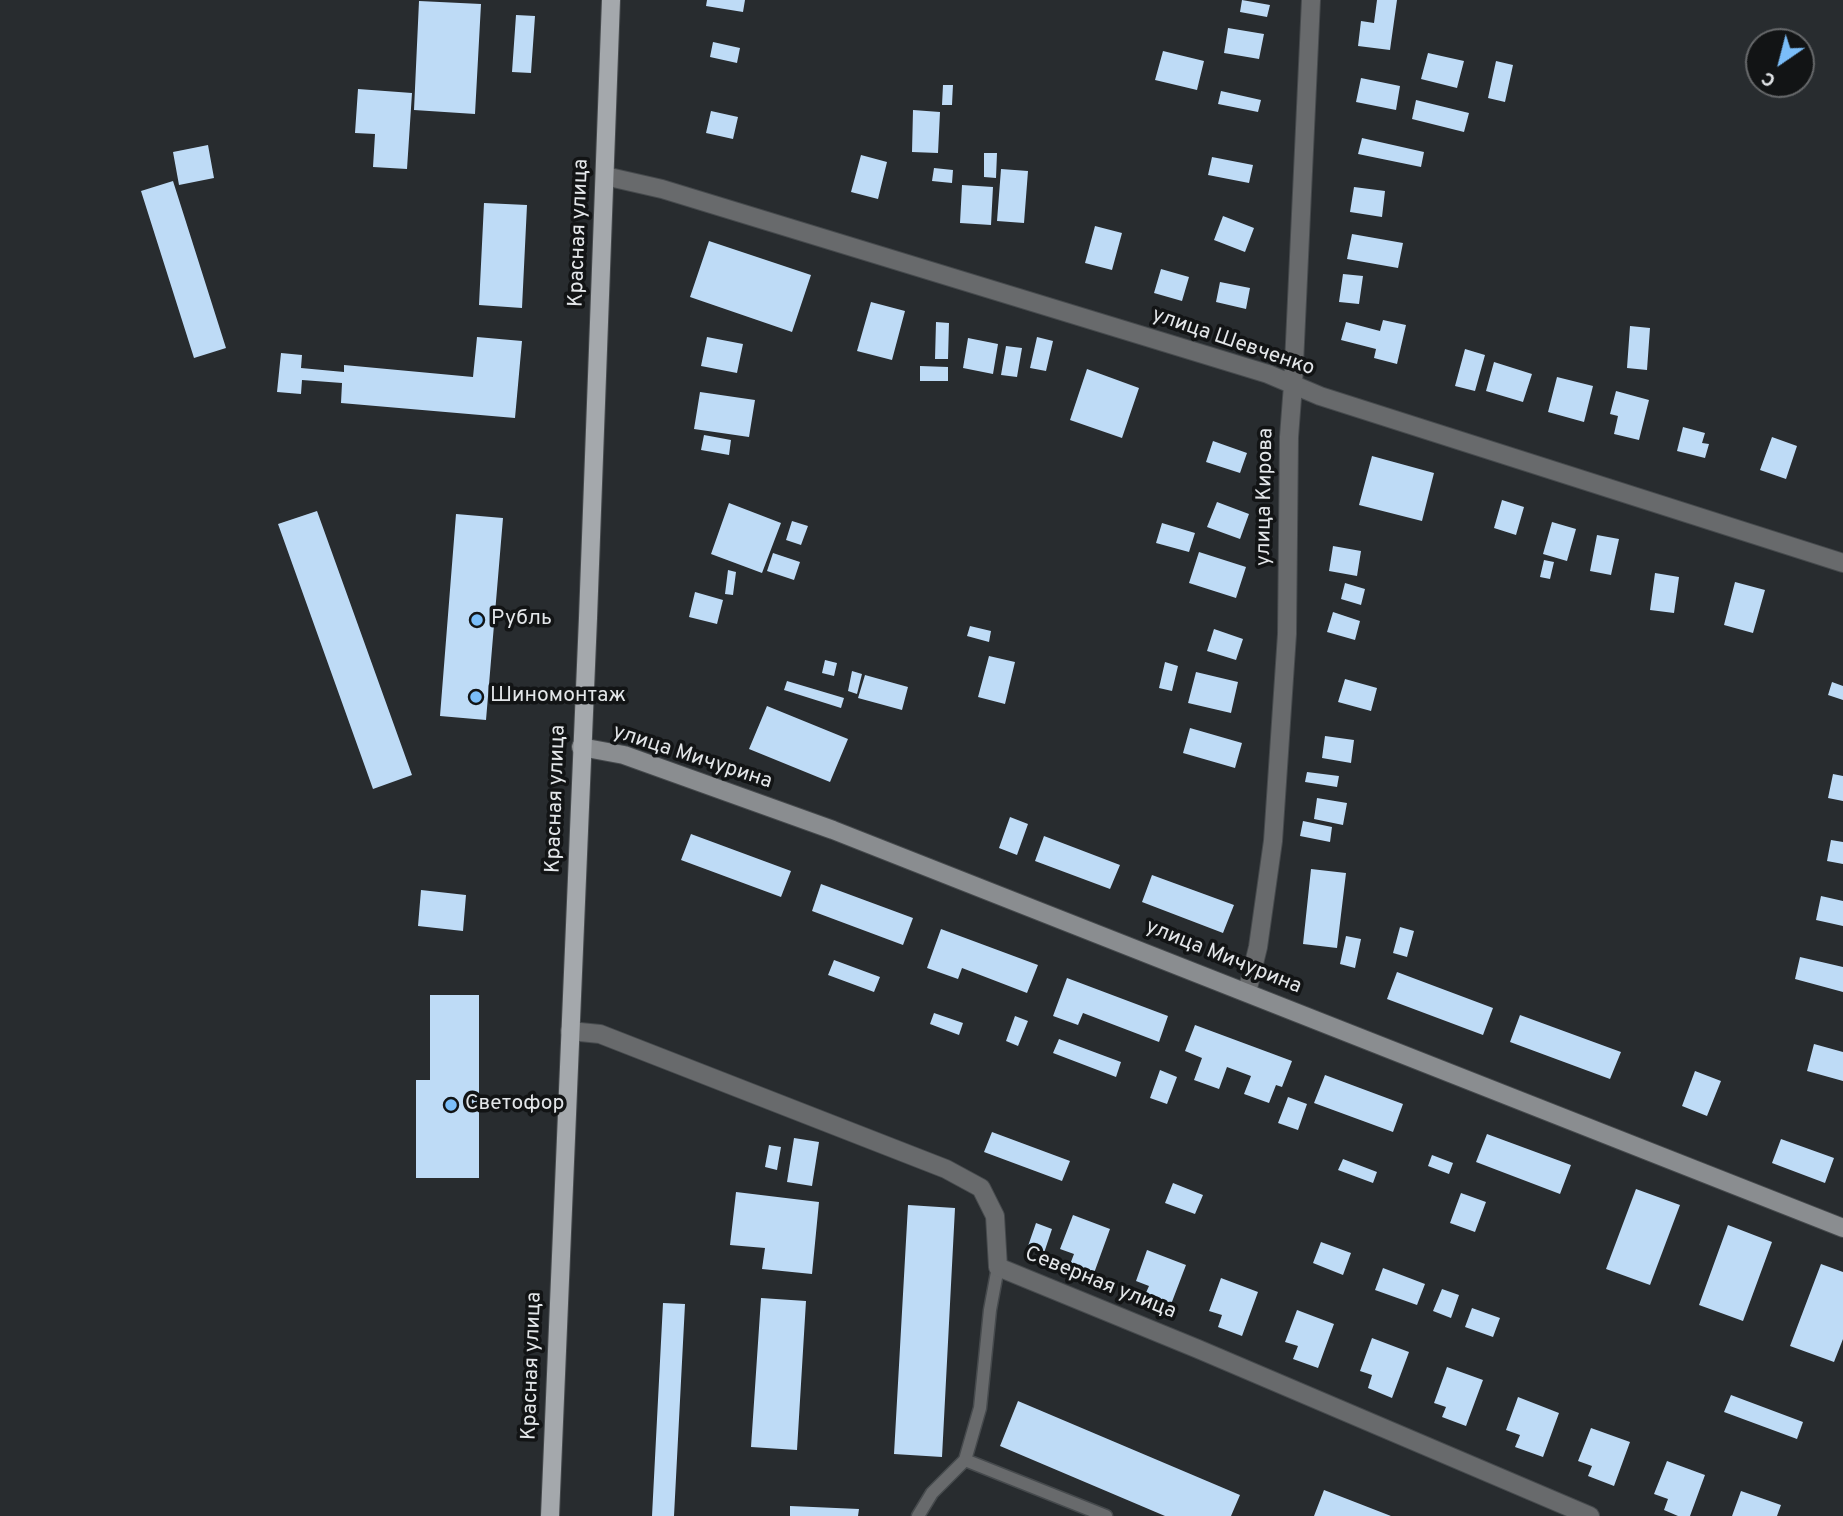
<!DOCTYPE html>
<meta charset="utf-8">
<style>
body{margin:0}
#map{position:relative;width:1843px;height:1516px;overflow:hidden;background:#282c2f;font-family:Overpass,sans-serif}
canvas{display:block}
.north{position:absolute;left:1745px;top:28px;width:70px;height:70px;box-sizing:border-box;background:#121415;border:2px solid #66686a;border-radius:50%;rotate:215deg;font-size:19px;font-weight:700;line-height:28px;text-align:center;color:#e3e6e9}
.north::after{content:'';display:block;margin:auto;width:24px;height:32px;background:#7bbef9;clip-path:polygon(50% 0,100% 100%,50% 72%,0 100%)}
</style>
<div id="map">
<canvas width="1843" height="1516"></canvas>
<div class="north">С</div>
</div>
<script>
const context = document.querySelector('canvas').getContext('2d');
context.lineJoin = 'round';
function fill(path, color) {
  context.fillStyle = color;
  context.fill(path, 'evenodd');
}
function stroke(path, color, width, dash) {
  context.strokeStyle = color;
  context.lineWidth = width;
  context.lineCap = dash ? 'butt' : 'round';
  context.setLineDash(dash || []);
  context.stroke(path);
}
function write(font, color, halo, rows, align = 'center') {
  context.font = font + ' Overpass,sans-serif';
  context.lineWidth = 7;
  context.setLineDash([]);
  context.textBaseline = 'middle';
  context.strokeStyle = halo;
  context.fillStyle = color;
  for (const [text, x, y, turn = 0] of rows) {
    context.save();
    context.translate(x, y);
    context.rotate((+turn || 0) * Math.PI / 180);
    context.textAlign = isNaN(turn) ? turn : align;
    if (halo) context.strokeText(text, 0, 0);
    context.fillText(text, 0, 0);
    context.restore();
  }
}
fill(new Path2D(`
 M707,0H745L743,12L706,6Z
 M1242,0L1270,5L1267,17L1240,12Z
 M1377,0H1397L1390,50L1358,46L1361,21L1374,23Z
 M419,1L481,4L475,114L414,110Z
 M516,15L535,16L531,73L512,72Z
 M1228,28L1264,34L1259,59L1224,53Z
 M713,42L740,48L737,63L710,57Z
 M1163,51L1204,61L1197,90L1155,80Z
 M1428,53L1464,61L1457,88L1421,79Z
 M1496,61L1513,65L1505,102L1488,98Z
 M1361,78L1400,86L1396,110L1356,102Z
 M943,85H953L952,105H942Z
 M358,89L412,93L407,169L373,167L375,134L355,133Z
 M1221,91L1261,100L1258,112L1218,104Z
 M1416,100L1469,113L1464,132L1412,119Z
 M913,110L940,112L938,153L912,152Z
 M711,111L738,117L733,139L706,133Z
 M1362,138L1424,152L1421,167L1358,154Z
 M208,145L214,178L179,185L173,152Z
 M984,153H997L996,178L984,177Z
 M861,155L887,162L878,199L851,192Z
 M1212,157L1253,165L1249,183L1208,175Z
 M934,168L953,170L952,183L932,181Z
 M1001,169L1028,171L1024,223L997,221Z
 M173,181L226,348L194,358L141,191Z
 M962,185L993,187L991,225L960,223Z
 M1354,187L1385,191L1382,217L1350,212Z
 M484,203L527,205L522,308L479,305Z
 M1223,216L1254,228L1245,252L1214,240Z
 M1095,226L1122,233L1112,270L1085,263Z
 M1352,234L1403,243L1398,268L1347,259Z
 M709,241L811,275L792,332L690,297Z
 M1161,269L1189,277L1182,301L1154,293Z
 M1343,274L1363,276L1359,304L1339,302Z
 M1220,282L1250,288L1246,309L1216,302Z
 M871,302L905,311L892,360L857,351Z
 M1383,320L1406,325L1397,364L1374,358L1376,349L1341,340L1346,322L1380,331Z
 M936,322L949,323L948,359H935Z
 M1630,326L1650,328L1647,370L1627,368Z
 M477,337L522,341L515,418L341,403L342,383L302,380L301,394L277,392L281,353L302,355L301,368L344,372V365L473,377Z
 M707,337L743,344L737,373L701,366Z
 M1037,337L1053,341L1046,371L1030,368Z
 M968,338L998,344L993,374L963,368Z
 M1006,346L1022,348L1017,377L1001,375Z
 M1465,349L1485,355L1475,391L1455,386Z
 M1494,362L1532,374L1523,402L1486,391Z
 M920,366L948,367V381H920Z
 M1087,369L1139,388L1122,438L1070,420Z
 M1557,377L1593,386L1584,422L1548,412Z
 M1616,391L1649,400L1639,440L1614,434L1618,416L1610,414Z
 M700,392L755,400L749,437L694,429Z
 M1683,427L1705,433L1702,443L1709,444L1705,458L1677,451Z
 M704,435L731,440L729,455L701,450Z
 M1772,437L1797,446L1786,479L1760,470Z
 M1213,441L1247,453L1240,473L1206,462Z
 M1372,456L1434,473L1422,521L1359,505Z
 M1502,500L1524,507L1516,535L1494,528Z
 M1217,502L1249,514L1240,539L1207,527Z
 M729,503L781,523L762,573L711,554Z
 M317,511L412,775L373,789L278,524Z
 M456,514L503,518L486,720L440,716Z
 M792,521L808,526L801,545L786,540Z
 M1552,522L1576,529L1567,561L1543,554Z
 M1162,523L1195,533L1189,552L1156,543Z
 M1597,535L1619,539L1611,575L1590,571Z
 M1333,546L1361,551L1357,576L1329,571Z
 M1199,552L1246,567L1236,598L1189,583Z
 M773,553L800,562L794,580L767,571Z
 M1544,560L1554,562L1550,579L1540,577Z
 M728,570L736,572L733,595L725,594Z
 M1655,573L1679,577L1674,613L1650,610Z
 M1735,582L1765,590L1753,633L1724,625Z
 M1345,583L1365,589L1361,605L1341,599Z
 M695,592L723,600L717,624L689,617Z
 M1333,612L1360,621L1355,640L1327,632Z
 M970,626L991,631L989,642L967,636Z
 M1214,629L1243,639L1236,660L1207,651Z
 M989,656L1015,662L1005,704L978,697Z
 M825,660L837,663L834,676L822,673Z
 M1165,662L1178,666L1172,691L1159,688Z
 M852,671L862,674L857,694L848,691Z
 M1196,672L1238,682L1231,713L1188,703Z
 M865,675L908,687L902,710L858,698Z
 M1345,679L1377,688L1371,711L1338,702Z
 M787,681L844,698L841,708L784,690Z
 M1832,682L1843,686V700L1828,695Z
 M767,706L848,739L830,782L749,749Z
 M1190,728L1242,743L1235,768L1183,753Z
 M1325,736L1354,740L1351,763L1322,758Z
 M1307,772L1339,776L1337,787L1305,782Z
 M1833,774L1843,776V801L1828,798Z
 M1317,798L1347,803L1343,825L1314,819Z
 M1010,817L1028,824L1017,855L999,848Z
 M1303,821L1332,827L1330,842L1300,836Z
 M691,834L791,871L781,897L681,860Z
 M1044,836L1120,865L1110,889L1035,861Z
 M1831,840L1843,842V864L1827,861Z
 M1311,869L1346,873L1337,948L1303,944Z
 M1152,875L1234,905L1223,933L1142,902Z
 M821,884L913,918L903,945L812,911Z
 M421,890L466,895L463,931L418,926Z
 M1821,896L1843,901V926L1816,920Z
 M1400,927L1414,931L1407,957L1393,953Z
 M941,929L1038,965L1027,993L962,968L958,979L927,968Z
 M1346,936L1361,939L1355,968L1340,964Z
 M1800,957L1843,967V992L1795,979Z
 M834,960L880,977L874,992L828,975Z
 M1397,972L1493,1008L1483,1035L1387,999Z
 M1067,978L1168,1016L1159,1042L1083,1013L1078,1025L1053,1016Z
 M430,995H479V1178H416V1080H430Z
 M934,1013L963,1023L959,1035L930,1024Z
 M1520,1015L1621,1052L1610,1079L1510,1042Z
 M1015,1016L1028,1021L1018,1046L1006,1041Z
 M1195,1025L1292,1061L1282,1087L1276,1085L1269,1103L1244,1094L1251,1076L1227,1067L1219,1089L1194,1080L1202,1058L1185,1051Z
 M1059,1039L1121,1062L1116,1077L1053,1053Z
 M1814,1044L1843,1052V1081L1807,1071Z
 M1160,1070L1177,1077L1167,1104L1150,1098Z
 M1695,1071L1721,1081L1707,1116L1682,1106Z
 M1325,1075L1403,1104L1393,1132L1314,1103Z
 M1288,1097L1307,1104L1298,1130L1278,1123Z
 M992,1132L1070,1161L1062,1181L984,1152Z
 M1487,1134L1571,1165L1560,1194L1476,1162Z
 M794,1138L819,1142L812,1186L787,1182Z
 M1781,1139L1834,1158L1825,1183L1772,1163Z
 M769,1145L781,1147L777,1170L765,1167Z
 M1432,1155L1453,1163L1449,1174L1428,1166Z
 M1343,1159L1377,1172L1373,1183L1338,1170Z
 M1173,1183L1203,1195L1195,1214L1165,1203Z
 M1636,1189L1680,1205L1650,1285L1606,1269Z
 M736,1192L819,1202L812,1274L762,1269L765,1248L730,1245Z
 M1461,1193L1486,1202L1475,1232L1450,1223Z
 M908,1205L955,1208L942,1457L894,1454Z
 M1073,1215L1110,1229L1093,1276L1069,1267L1074,1254L1060,1249Z
 M1036,1223L1052,1229L1044,1253L1028,1246Z
 M1728,1225L1772,1242L1743,1321L1699,1305Z
 M1321,1242L1351,1253L1343,1275L1313,1263Z
 M1147,1250L1186,1265L1170,1307L1144,1297L1149,1286L1136,1281Z
 M1821,1264L1843,1272V1339L1834,1362L1790,1346Z
 M1383,1268L1425,1284L1417,1305L1375,1290Z
 M1221,1278L1258,1292L1242,1336L1218,1327L1222,1315L1209,1311Z
 M1442,1289L1459,1295L1451,1318L1433,1311Z
 M761,1298L806,1301L797,1450L751,1447Z
 M663,1303L685,1304L674,1516H652Z
 M1472,1308L1500,1318L1493,1337L1465,1327Z
 M1297,1310L1334,1324L1318,1368L1293,1359L1298,1346L1285,1342Z
 M1372,1338L1409,1352L1392,1398L1368,1388L1372,1375L1360,1371Z
 M1447,1367L1483,1380L1466,1426L1442,1417L1446,1407L1434,1403Z
 M1731,1395L1803,1422L1797,1439L1724,1412Z
 M1518,1397L1559,1413L1543,1457L1515,1447L1520,1435L1506,1430Z
 M1018,1401L1240,1495L1231,1516H1165L1000,1446Z
 M1591,1428L1630,1442L1614,1486L1588,1476L1592,1466L1578,1461Z
 M1667,1461L1705,1475L1690,1516H1678L1664,1510L1668,1499L1654,1494Z
 M1324,1490L1391,1516H1314Z
 M1741,1491L1781,1505L1777,1516H1732Z
 M790,1506L859,1509L858,1516H790Z`), '#bedbf6');
const lane = new Path2D(`
 M965,1460L980,1408L990,1310L998,1267
 M918,1516L932,1493L965,1460L1106,1516`);
const street = new Path2D(`
 M605,176L662,189L1268,374L1320,396L1843,563
 M1247,992L1258,947L1273,841L1287,634L1289,437L1293,385L1311,0
 M570,1031L600,1034L946,1169L981,1188L995,1216L998,1267L1198,1349L1590,1516`);
const secondary = new Path2D(`
 M581,747L624,755L833,830L1843,1228`);
const primary = new Path2D(`
 M550,1516L588,618L611,0`);
stroke(lane, '#464a4d', 15);
stroke(street, '#464a4d', 20);
stroke(secondary, '#464a4d', 20);
stroke(primary, '#464a4d', 20);
stroke(lane, '#686a6c', 12);
stroke(street, '#686a6c', 18);
stroke(secondary, '#8a8d90', 18);
stroke(primary, '#a4a8ac', 18);
for (const [x, y, r, color] of [
 [477,620,7,"#7bbef9"],
 [476,697,7,"#7bbef9"],
 [451,1105,7,"#7bbef9"]
]) {
  const dot = new Path2D();
  dot.arc(x, y, r, 0, 2 * Math.PI);
  context.fillStyle = color;
  context.fill(dot);
  stroke(dot, '#121415', 2.5);
}
write('21px', '#e3e6e9', '#121415', [
 ["Красная улица",580,233,-88],
 ["улица Шевченко",1233,343,19],
 ["улица Кирова",1266,497,-89],
 ["улица Мичурина",692,758,18],
 ["Красная улица",557,799,-88],
 ["улица Мичурина",1223,958,22],
 ["Северная улица",1100,1284,22],
 ["Красная улица",533,1366,-88]
]);
write('21px', '#e3e6e9', '#121415', [
 ["Рубль",491,620],
 ["Шиномонтаж",490,697],
 ["Светофор",465,1105]
], 'left');
</script>
